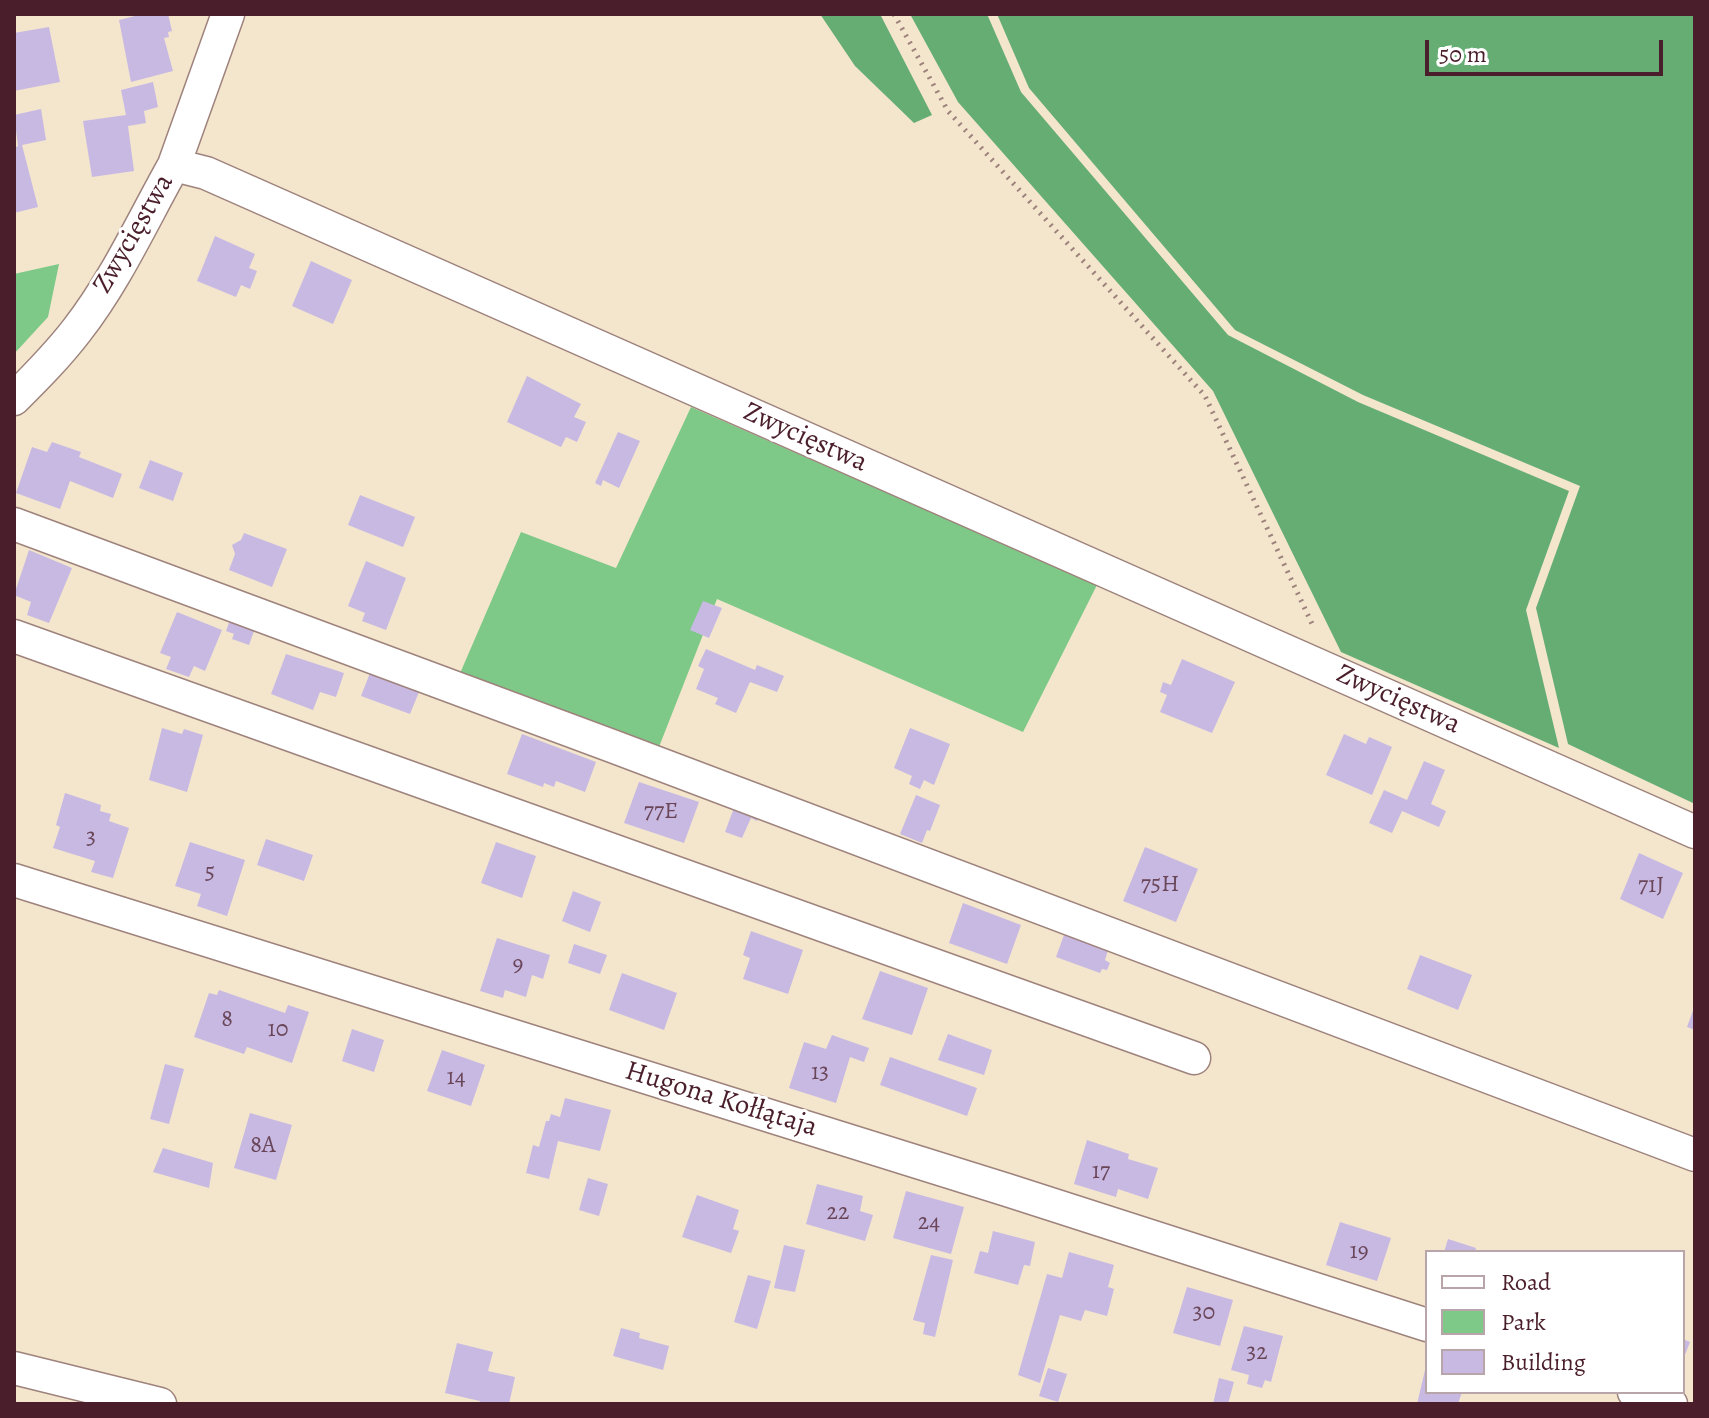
<!DOCTYPE html>
<meta charset="utf-8">
<style>
body{margin:0}
#map{position:relative;width:1709px;height:1418px;overflow:hidden;background:#f3e6cd;font-family:Alegreya,serif}
canvas{display:block}
.frame{position:absolute;inset:0;border:16px solid #4a1f2b;pointer-events:none}
.legend{position:absolute;left:1425px;top:1250px;width:260px;height:144px;box-sizing:border-box;background:#fff;border:2px solid #b7a5aa;margin:0;padding:10px 14px;list-style:none;font-size:24px;color:#4a1f2b}
.legend li{display:flex;align-items:center;gap:16px;height:40px}
.legend b{width:40px;border:2px solid #b7a5aa}
.scale{position:absolute;left:1425px;top:40px;width:238px;height:36px;box-sizing:border-box;border:4px solid #4a1f2b;border-top:0;padding-left:10px;font-size:24px;line-height:28px;white-space:nowrap;color:#4a1f2b;-webkit-text-stroke:6px #fff;paint-order:stroke}
</style>
<div id="map">
<canvas width="1709" height="1418"></canvas>
<div class="frame"></div>
<ul class="legend">
<li><b style="height:10px;background:#fff"></b>Road</li>
<li><b style="height:22px;background:#7ec988"></b>Park</li>
<li><b style="height:22px;background:#c8b9e3"></b>Building</li>
</ul>
<div class="scale">50 m</div>
</div>
<script>
const context = document.querySelector('canvas').getContext('2d');
context.lineJoin = 'round';
function fill(path, color) {
  context.fillStyle = color;
  context.fill(path, 'evenodd');
}
function stroke(path, color, width, dash) {
  context.strokeStyle = color;
  context.lineWidth = width;
  context.lineCap = dash ? 'butt' : 'round';
  context.setLineDash(dash || []);
  context.stroke(path);
}
function write(font, color, halo, rows, align = 'center') {
  context.font = font + ' Alegreya,serif';
  context.lineWidth = 6;
  context.setLineDash([]);
  context.textBaseline = 'middle';
  context.strokeStyle = halo;
  context.fillStyle = color;
  for (const [text, x, y, turn = 0] of rows) {
    context.save();
    context.translate(x, y);
    context.rotate((+turn || 0) * Math.PI / 180);
    context.textAlign = isNaN(turn) ? turn : align;
    if (halo) context.strokeText(text, 0, 0);
    context.fillText(text, 0, 0);
    context.restore();
  }
}
fill(new Path2D(`
 M59,264L48,317L14,354V274Z
 M691,407L1097,585L1023,732L717,599L657,752L458,678L521,532L616,568Z`), '#7ec988');
fill(new Path2D(`
 M820,14H880L932,115L914,123L855,66Z
 M910,14H987L1021,92L1228,335L1358,402L1569,491L1526,610L1559,748L1341,652L1213,391L958,102Z
 M997,14H1695V804L1568,744L1536,608L1580,486L1363,395L1235,330L1029,88Z`), '#66ad74');
fill(new Path2D(`
 M143,14H168L172,31L168,32L169,37L164,38L173,71L131,82L119,20Z
 M49,27L60,82L14,91V33Z
 M153,82L158,107L144,111L146,123L128,126L134,171L92,177L83,121L126,115L121,90Z
 M41,109L46,140L22,145L38,207L14,213V148L18,146L14,115Z
 M215,236L255,254L249,268L257,271L250,289L241,285L236,297L197,281Z
 M311,261L352,280L333,324L292,306Z
 M527,376L581,404L574,417L586,422L577,442L566,437L561,447L507,422Z
 M618,432L640,441L619,488L603,480L601,486L595,483Z
 M52,442L81,452L79,457L122,474L113,498L70,481L60,509L16,493L32,447L47,452Z
 M150,460L183,473L173,501L139,488Z
 M360,495L415,517L403,547L348,525Z
 M244,533L287,549L272,587L229,570L235,554L232,545L241,540Z
 M29,550L72,568L49,623L27,615L31,602L14,595Z
 M366,561L406,578L386,630L362,621L365,613L348,606Z
 M703,601L722,608L709,638L690,630Z
 M177,612L222,630L205,671L194,666L189,677L166,669L171,657L160,653Z
 M232,614L257,623L249,645L232,639L234,634L226,631Z
 M706,649L755,670L757,665L784,676L777,692L750,682L736,713L715,704L718,698L696,689L704,669L698,666Z
 M286,654L344,673L336,697L320,692L313,710L271,694Z
 M1182,659L1235,682L1212,733L1160,712L1167,695L1160,692L1163,682L1171,685Z
 M370,673L419,692L410,714L361,696Z
 M162,728L182,734L184,729L203,735L187,792L149,780Z
 M910,728L950,744L934,785L924,780L920,789L909,784L912,776L894,768Z
 M522,734L596,762L585,792L556,781L554,787L544,783L543,787L507,774Z
 M1344,734L1366,744L1369,737L1392,747L1372,795L1326,775Z
 M1424,761L1445,770L1431,804L1446,811L1439,827L1402,811L1392,833L1369,823L1384,790L1407,800Z
 M639,782L699,802L684,843L624,823Z
 M65,793L101,805L100,811L111,814L109,821L129,828L113,878L91,872L95,861L53,848L60,827L56,825Z
 M916,795L940,805L930,831L927,830L922,843L900,834Z
 M735,805L759,814L757,821L751,818L742,838L725,832Z
 M266,839L313,855L304,881L257,865Z
 M190,842L245,860L227,916L197,906L201,894L175,886Z
 M496,842L536,856L522,898L481,883Z
 M1145,847L1198,869L1176,922L1123,901Z
 M1639,853L1683,873L1663,919L1620,899Z
 M573,891L601,902L590,932L562,921Z
 M963,903L1021,925L1007,964L949,943Z
 M751,931L803,950L788,994L743,979L750,958L743,955Z
 M1064,935L1108,950L1105,960L1110,963L1107,970L1102,969L1100,973L1056,957Z
 M497,938L550,955L543,979L532,975L526,997L505,990L503,998L480,991Z
 M574,944L607,955L600,974L568,963Z
 M1420,955L1472,975L1458,1010L1407,989Z
 M880,971L928,988L912,1035L862,1019Z
 M622,973L677,993L664,1030L609,1010Z
 M219,990L285,1013L288,1005L309,1012L292,1063L247,1047L244,1054L194,1037L209,993L217,995Z
 M1695,1005V1030L1687,1027Z
 M352,1029L384,1040L374,1072L342,1061Z
 M948,1034L992,1050L984,1075L938,1060Z
 M832,1035L869,1048L864,1062L850,1057L836,1103L789,1088L804,1042L826,1049Z
 M442,1050L485,1065L471,1106L427,1091Z
 M890,1057L977,1088L967,1116L880,1085Z
 M165,1064L184,1069L169,1124L150,1119Z
 M565,1098L611,1110L600,1151L558,1141L549,1179L526,1173L533,1145L539,1147L546,1121H549L551,1114L560,1117Z
 M250,1113L292,1125L276,1180L234,1168Z
 M1087,1140L1129,1154L1128,1159L1158,1168L1148,1199L1118,1189L1116,1197L1074,1184Z
 M163,1148L213,1163L209,1188L153,1172Z
 M588,1178L608,1184L599,1216L579,1210Z
 M817,1184L863,1196L860,1211L873,1215L865,1241L806,1224Z
 M906,1191L964,1207L951,1254L893,1238Z
 M697,1195L739,1210L733,1229L739,1231L731,1253L682,1237Z
 M1340,1222L1391,1238L1377,1281L1326,1265Z
 M993,1231L1035,1242L1030,1266L1024,1265L1018,1285L974,1273L980,1251L988,1253Z
 M1448,1239L1476,1248L1475,1252H1444Z
 M784,1245L805,1250L795,1292L774,1288Z
 M1069,1252L1114,1265L1108,1287L1114,1289L1107,1316L1085,1310L1081,1321L1060,1315L1040,1383L1018,1375L1047,1274L1062,1278Z
 M931,1255L953,1260L935,1337L923,1334L925,1323L913,1320Z
 M748,1275L771,1281L757,1329L734,1322Z
 M1187,1287L1233,1300L1220,1346L1173,1333Z
 M1244,1326L1283,1336L1271,1382L1265,1380L1262,1388L1247,1384L1249,1375L1231,1370Z
 M621,1328L640,1333L639,1338L669,1346L663,1370L613,1356Z
 M1683,1339L1690,1342L1683,1360Z
 M457,1343L493,1352L488,1371L515,1377L509,1404H479L480,1401L445,1393Z
 M1426,1366L1427,1392H1462L1458,1404H1417Z
 M1048,1368L1067,1374L1058,1402L1039,1396Z
 M1219,1378L1234,1382L1228,1404H1213Z`), '#c8b9e3');
const minor = new Path2D(`
 M174,165L228,14
 M14,399C36,377 58,355 77,330C116,280 143,220 174,165L206,173L1695,832
 M14,524L612,746L1695,1155
 M14,636L1194,1058
 M14,880L1007,1190L1427,1325
 M14,1368L160,1404
 M1634,1392L1671,1404`);
stroke(minor, '#9e827c', 35);
stroke(new Path2D(`
 M894,14L948,111L1205,396L1314,628`), '#9e827c', 5, [2, 6]);
stroke(minor, '#fff', 32);
write('24px', '#6a4659', null, [
 ["77E",661,812],
 ["3",91,838],
 ["5",210,873],
 ["75H",1160,885],
 ["71J",1651,886],
 ["9",518,965],
 ["8",227,1020],
 ["10",278,1030],
 ["13",820,1073],
 ["14",456,1078],
 ["8A",263,1146],
 ["17",1101,1172],
 ["22",838,1213],
 ["24",929,1223],
 ["19",1359,1252],
 ["30",1204,1313],
 ["32",1257,1353]
]);
write('28px', '#4a1f2b', '#fff', [
 ["Zwycięstwa",134,234,-60],
 ["Zwycięstwa",805,438,24],
 ["Zwycięstwa",1398,700,24],
 ["Hugona Kołłątaja",721,1100,17]
]);
</script>
